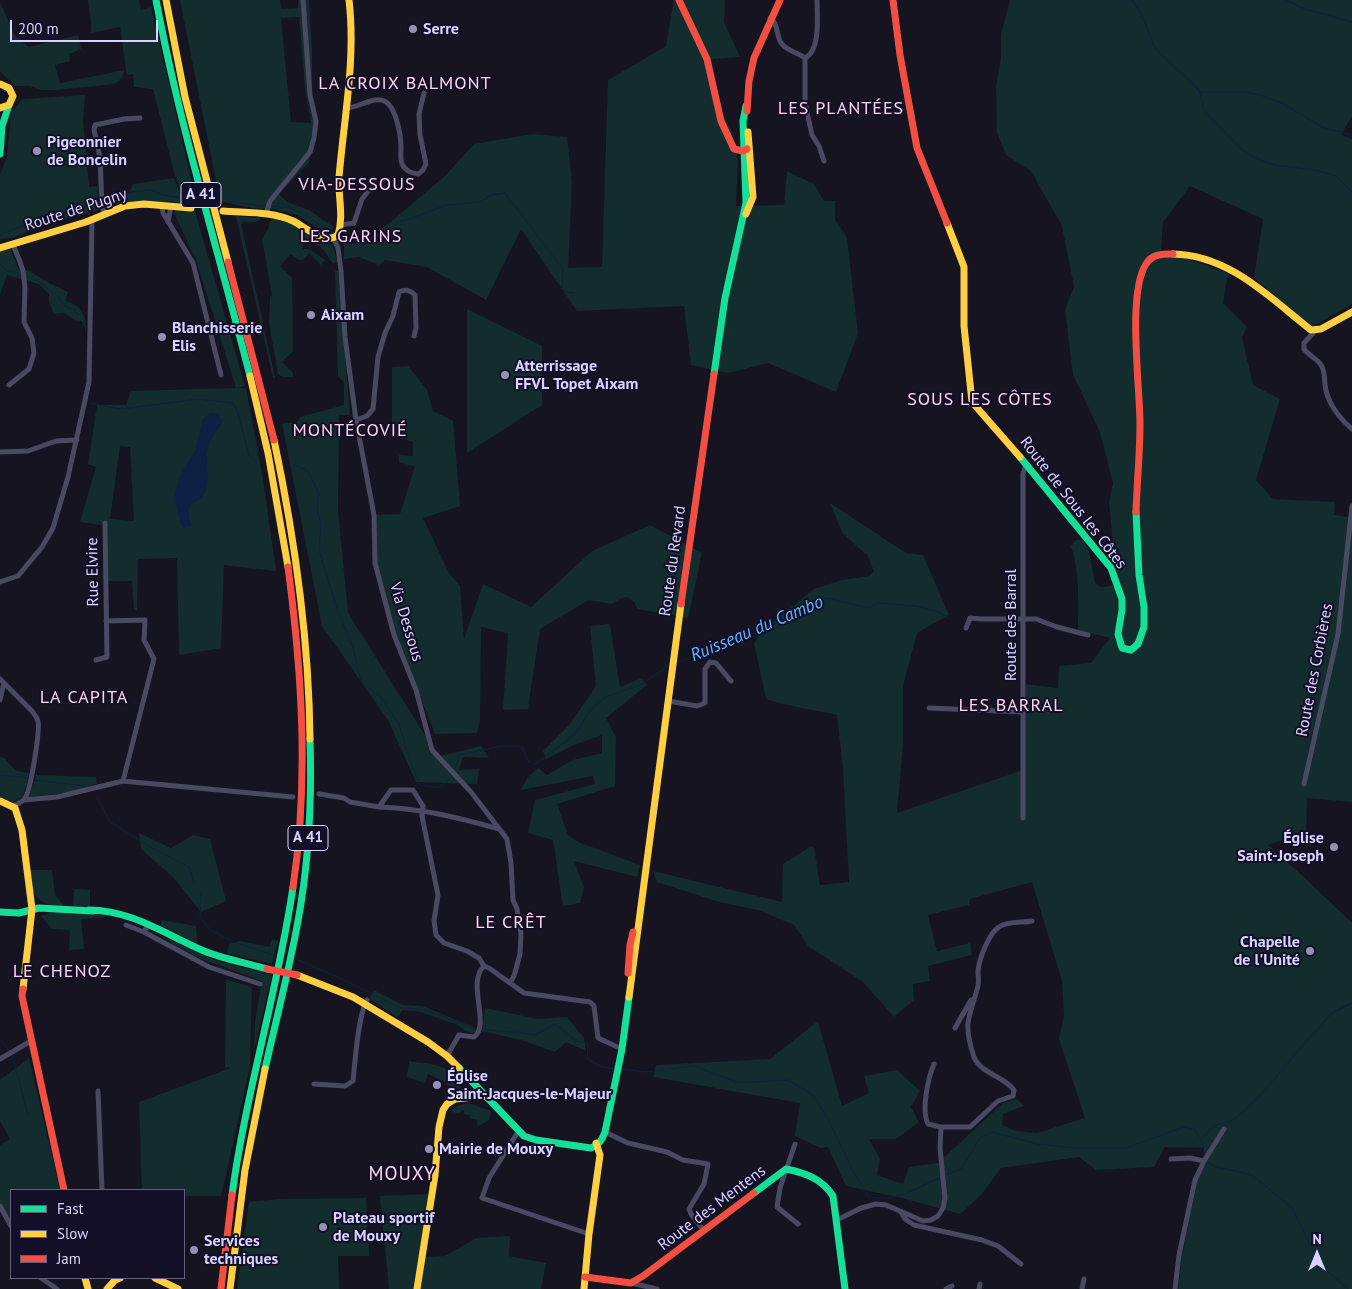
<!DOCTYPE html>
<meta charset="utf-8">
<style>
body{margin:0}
#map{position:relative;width:1352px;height:1289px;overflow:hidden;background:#161421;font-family:"PT Sans",sans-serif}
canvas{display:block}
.legend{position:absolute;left:10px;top:1189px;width:175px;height:90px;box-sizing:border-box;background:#130f26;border:1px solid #625e7d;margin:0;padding:6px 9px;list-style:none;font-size:15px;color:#d9d4ff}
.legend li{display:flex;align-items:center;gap:10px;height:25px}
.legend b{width:25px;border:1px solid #625e7d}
.north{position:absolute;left:1292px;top:1229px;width:50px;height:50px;-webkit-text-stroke:4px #130f26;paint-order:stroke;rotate:0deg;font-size:14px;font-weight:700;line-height:20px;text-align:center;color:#d9d4ff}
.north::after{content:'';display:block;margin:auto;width:18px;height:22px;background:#d9d4ff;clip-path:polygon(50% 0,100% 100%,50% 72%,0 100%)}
.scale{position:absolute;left:10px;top:20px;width:148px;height:22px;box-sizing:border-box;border:2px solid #d9d4ff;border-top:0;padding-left:6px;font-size:15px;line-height:18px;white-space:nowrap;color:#d9d4ff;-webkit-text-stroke:4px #130f26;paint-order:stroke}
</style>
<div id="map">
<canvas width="1352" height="1289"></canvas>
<ul class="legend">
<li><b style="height:6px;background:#16e098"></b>Fast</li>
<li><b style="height:6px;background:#ffcf43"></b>Slow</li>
<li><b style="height:6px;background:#f24e42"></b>Jam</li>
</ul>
<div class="north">N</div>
<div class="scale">200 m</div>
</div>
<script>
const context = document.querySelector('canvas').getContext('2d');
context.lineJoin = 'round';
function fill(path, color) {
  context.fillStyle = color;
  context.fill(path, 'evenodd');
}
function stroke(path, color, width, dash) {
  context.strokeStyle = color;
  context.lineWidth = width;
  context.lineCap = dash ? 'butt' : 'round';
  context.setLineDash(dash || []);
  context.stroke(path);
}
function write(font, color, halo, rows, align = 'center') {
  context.font = font + ' "PT Sans",sans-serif';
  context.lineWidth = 4;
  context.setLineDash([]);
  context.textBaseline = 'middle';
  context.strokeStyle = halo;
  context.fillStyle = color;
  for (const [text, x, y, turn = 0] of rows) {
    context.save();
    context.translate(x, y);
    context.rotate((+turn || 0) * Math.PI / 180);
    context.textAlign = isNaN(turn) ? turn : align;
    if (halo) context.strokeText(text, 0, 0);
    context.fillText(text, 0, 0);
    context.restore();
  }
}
fill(new Path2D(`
 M88,0H139L141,10L151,7L197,204L186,202L175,176L153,89L134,87L133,74L127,75L120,27L91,33V22Z
 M180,0H280L281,9L298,8V0H309L312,50V92L317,133L309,162L279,194L287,202L309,210L334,227L330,235L297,215L273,209L251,208L220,201ZM299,17L305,87L311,123L291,122L281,18Z
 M674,0H725L724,22L740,57L713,59L709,72L715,98L731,130L738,159L736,206L784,205L787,171L814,184L824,201H835V219L847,238L858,333L836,392L768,363L728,373L691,365L684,306L577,311L521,229L486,300L427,267L385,260L379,265L359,257L344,259V242L361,244L393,220L445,176L474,144L533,134L567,137L572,182L568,268L602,267L608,80L666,46Z
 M1010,0H1352V116L1341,135L1352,139V304L1312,327L1254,278L1263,219L1190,186L1163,222L1161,250L1228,273L1223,303L1247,327L1242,337L1253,385L1280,399L1256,480L1273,499L1335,502L1334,515L1349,517L1352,512V802L1307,798L1306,832L1268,845L1306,879L1352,923V1289H1178L1182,1256L1199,1171L1204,1161V1148L1165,1147L1154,1167L1096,1170L1079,1157L1001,1168L981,1195L960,1214L902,1198L846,1186L828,1147L821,1148L795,1136L800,1103L653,1077L656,1065L770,1059L818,1021L842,1106L869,1093L864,1076L897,1070L920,1091L911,1107L919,1122L896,1139H869L880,1159L877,1175L903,1184L909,1167L938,1163L1003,1103L1017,1099L1024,1106L1003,1114L1002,1125L1016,1131L1037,1133L1085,1118L1059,1039L1064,1015L1062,981L1032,882L970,899L969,905L928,915L937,951L970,943L972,955L928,966L930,981L913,984L914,1000L894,1017L863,982L808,946L794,925L758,910L719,902L657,882L653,871L782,902L783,864L811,846L814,847L820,885L849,882L843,768L837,715C812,709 789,707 766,699L754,643L762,631L814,589L842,580L869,576L874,571L867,555L843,534L830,503L906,553L923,555L949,615L917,633L903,686V745L897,813L1023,770L1026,684L1058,688L1059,666L1091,663L1110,638L1078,630C1078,602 1080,573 1071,546L1076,540H1083L1089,551L1095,583L1101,587L1117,585L1109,502L1113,483L1100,432L1073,375L1065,310L1074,287L1062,226L1031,171L1006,155L997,133L996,86L1001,58V34Z
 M0,2L15,36L29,47L78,35L81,49L69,54L70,61L55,65L60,83L124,70C124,77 121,80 114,84L57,90H41L29,86H15L0,71Z
 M85,95L83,122L89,187L97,186L99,208L96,211L64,219L11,238L0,239V174L7,157L11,112L23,99Z
 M174,178L184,203L140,201L104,206V197L129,193L133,184Z
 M181,209L195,211L245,386L237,388H246L263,479L276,571L224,565L221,648L179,655L177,558L138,559L137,610H134L132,581H108V526L80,522L96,467L88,464L97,405H126L131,391L236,388L196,260L174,213L175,210ZM120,446L130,447L134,521L110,519Z
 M236,216L260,218V220L249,223L244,221L241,224L275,377L273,378Z
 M274,219L296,225L333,246L337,261L333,264C324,250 321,243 303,241V249H309L325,260L321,265L309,253L303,260H298L291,254L280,266L292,278L293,351L282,362L293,373V377H282L278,374L269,323L270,297L272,295L262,239L268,229L270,221Z
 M10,248L19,270H28L51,284L68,292L65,301C82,305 85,315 86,331L82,321L74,320L64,313L54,314L49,302V294L39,284L7,275L0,295V251Z
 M335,271H338L350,415H339L338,510L348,613L426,737L429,751L436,757L481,746L489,758L463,757L459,770L479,769L477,784L416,782L388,720L322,626L282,424L297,422L300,417L344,405V382L338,376Z
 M467,309L542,346V405L467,453Z
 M408,366L427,390L433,411L453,421L460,506L423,518L449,573L460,586L464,639L483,584L531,607L592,551L650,525L702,553L688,618L637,609L634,602L628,597L622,598L611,604L589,600L540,629L528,709L503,710L508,633L481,627L480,720L477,733L435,734L391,623L375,563L374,515L400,514L415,466L399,463V455L413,456V442L392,435V367Z
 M610,624L620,687L642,678L647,685L606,718L616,737L615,786L557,804L568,835L578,842L640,865L637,877L574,861L584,887L580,903L563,906L553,840L528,833L535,800L595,784L593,776L521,790L527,778L538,768L547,775L573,760L602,753V735L574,745L546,759L543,751L569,725L596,686L590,626Z
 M0,757L4,758L16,771L29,773L27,784L22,797L13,802L0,798Z
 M36,775L96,777L97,784L68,793L29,797Z
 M139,833L171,848L193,835L210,839L226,901L201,912L173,877L141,849Z
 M29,870H52L55,895L68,911L105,914L104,918L81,919L84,949L69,950L70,930L52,929L41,916L55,911V908C31,897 34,895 29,870Z
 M74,889L90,890V907L73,906Z
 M162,920L196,926L197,943L160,927Z
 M272,939L278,941L272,964L227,953L229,944L240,941L269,947Z
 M170,940L217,961L272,975L254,1050L255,1021L262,981L202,959L170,943Z
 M226,979L252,987L250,1067L221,1196H184V1190H142L139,1102L231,1068L225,1067Z
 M374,990L403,1005L422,1006L476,1028L475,1032L472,1033L464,1030L458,1025L418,1011L403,1010L397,1017L369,999Z
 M485,1008L538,1019L567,1017L584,1038L586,1051L566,1042L555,1052L521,1040L482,1031Z
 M29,1058L60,1190H11V1221L0,1203V1145L10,1139L0,1121V1080Z
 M409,1061C432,1065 444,1062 460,1081L459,1091L450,1097L453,1090L447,1085L446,1081L445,1082L428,1074L425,1083L407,1077Z
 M469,1103L491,1111L489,1120L478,1126L477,1120L469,1118L470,1115L464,1114V1110L460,1111V1113L451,1112C454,1105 463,1105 469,1103Z
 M429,1194L425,1257L445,1256L476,1238L510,1236L509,1256L546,1263L541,1289H389L380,1196Z
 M366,1198L369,1256H338L339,1289H237L249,1202L278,1199Z`), '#132c2d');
fill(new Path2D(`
 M210,413L218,414L223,421C218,430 210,439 208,449C204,462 211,477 206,491C198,510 184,493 191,526L184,528L181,525L174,499L179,478L195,451L203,419Z`), '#0d2144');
stroke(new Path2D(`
 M1132,0L1140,12L1149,32L1153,44L1159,53L1196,86L1200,93L1203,108L1208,115L1241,149L1253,157L1275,165L1315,170L1337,176L1352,193
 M1286,0L1302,8L1352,22
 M1200,92H1244L1260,95L1282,103L1322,127L1352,135
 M104,201L129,192L152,190L162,195L190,199
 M230,202L266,206
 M270,206L290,208L304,214L332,233
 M0,235C32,220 67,214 100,202
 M343,241L361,247L401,221L410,219L446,205L480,202L491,195L505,193L563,269L562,288L566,292L574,293
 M0,264L5,270L19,273
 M27,277L40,282L52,292L58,295C62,304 64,308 74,309L78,315
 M90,403L109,407L123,409L197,399L233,403L237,410L249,455L256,462
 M294,465L308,471L319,494L317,509L321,524L319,550L336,606L353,648L360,678L365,685L380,696L399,724L413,770L421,785C437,788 441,790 452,776
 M676,663L765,629L826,598L868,608L878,603L916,606L939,612L953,621
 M534,765L569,739L579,729L588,713L605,697L642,684L667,667L669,663
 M455,769L459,755L502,746L522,747L529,763
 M0,775L29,778
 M34,780L84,786
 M97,797L110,822L152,848L189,867L194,883
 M201,892L200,917L211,930L231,941L271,954
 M298,960L342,979L398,1007L426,1010L476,1029
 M480,1029C498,1032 517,1031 535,1035L555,1024L576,1041L588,1044L587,1059L603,1067L616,1069
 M0,1039L9,1051
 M12,1055L28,1115
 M620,1069L646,1072L694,1066L739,1083L788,1080L813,1095L828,1119L853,1171L868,1196C896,1204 914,1188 940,1178
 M1201,1140L1205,1156
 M1206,1160L1213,1166L1252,1175L1292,1208L1320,1265L1348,1289
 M946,1175L961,1169L980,1138L992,1132L1037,1144L1076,1148H1126L1184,1127L1195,1130L1201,1139L1214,1126L1233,1120L1258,1098L1310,1037L1332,1013L1352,1003
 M68,1288V1289`), '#0d2144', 1);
stroke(new Path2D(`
 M770,18C778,22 776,35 781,43C787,51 797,52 805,58V103L812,135L819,146L824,161
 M805,58C821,50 817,16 817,0
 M346,108C358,108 370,98 381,100C396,102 401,136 401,148C401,153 400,159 402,164C405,171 411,173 418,174L423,170L426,164L420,135L419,114L424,93
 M162,206L163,213L193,263L221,375
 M105,214L102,207L100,157L94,130L95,125L124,119L140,118
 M266,214L270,201L310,152L314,138L316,121L310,95L303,0
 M168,222L171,206
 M341,225L354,223L362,199L370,189
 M334,239L338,248L341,271L345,337L356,420L374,515L375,563L394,635L416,690L432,750L471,792L507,839L511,863L513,900L517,909L521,934L520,954L514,976L510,983
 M1315,331L1304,343V349C1309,356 1317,358 1321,365C1325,371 1324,377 1325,384C1326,401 1339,418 1352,429
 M9,385L29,369L34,353L32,338L24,322L25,287L23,271L19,259L13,245
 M356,420L367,416L373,409L378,357L385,333L393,316L399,292C406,289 410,290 415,295L416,328L414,336
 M0,452L28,451L56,441L77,440
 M0,582L18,576L42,547L53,528L68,477L89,382L92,220
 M106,621L145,620L144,640L154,659L123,781
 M966,628L970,618L982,619H1036L1057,627L1088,635
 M96,660L107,657L105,523
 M0,679L32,711C34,714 37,717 38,721C40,730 31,790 25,798C22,803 17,804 12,806
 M0,700L4,683
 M668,701L697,706L705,703V669L710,662L716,663L731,681
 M929,708L1023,712
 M1304,784L1338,634L1352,506
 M319,794L344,798L350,802L379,807L391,790H413L423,806
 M24,800L57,797L123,781L293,797
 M379,807C420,808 460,818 499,829
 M422,816L438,895L434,921L436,935L444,943L467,951L479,958L484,966L489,968L524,993L590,1002L594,1006L598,1038L622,1049
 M1023,818V474L1026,464
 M126,925L144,932L148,925
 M144,932L209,967L260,984
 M955,1028L971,1000
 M447,1056L459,1035L474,1037C491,1024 466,983 484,966
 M0,1059L31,1041
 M934,1064C928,1078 921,1110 928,1124L941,1127
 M314,1084L345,1086L353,1081C355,1063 358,1015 367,1000
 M98,1091L102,1190
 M518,1132L489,1178L482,1198L589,1234
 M605,1132L628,1143L667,1152L683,1160L708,1164L704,1184L689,1209L691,1214L704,1231
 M795,1144L780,1188L777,1207L798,1224
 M1171,1159L1190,1158L1204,1161
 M0,1206L11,1226
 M901,1212L905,1219L914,1225L982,1240L998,1246L1021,1264
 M837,1220L861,1208L876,1204L886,1205L923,1221L931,1220L938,1216L943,1208L945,1198L940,1148L941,1127H970L998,1101L1013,1096L1014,1090C1004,1076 981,1074 974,1057C971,1048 967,1032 968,1023C970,1010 975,998 978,986C979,981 978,976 978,971C979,959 989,933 999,927C1008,921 1022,923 1032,921
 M41,1278L57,1289
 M631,1283L657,1289
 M946,1289L952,1286
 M979,1289L980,1284
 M1082,1289L1084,1279
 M1175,1289L1179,1255L1195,1180L1204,1161L1224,1129`), '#4a4962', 5);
stroke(new Path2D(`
 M156,0C180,127 218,250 250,376
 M0,154L2,126L9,105
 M714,374L725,298L746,203L743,121L746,106
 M1020,457L1111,568L1122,599V610L1118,634L1122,648L1131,650L1138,644L1144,627V607L1139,575L1136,512
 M89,910C132,910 166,935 204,951C224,959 246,963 267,969
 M0,912L19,913L39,908L93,911
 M459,1068L524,1136L536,1140L591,1148C599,1145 602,1140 605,1132L622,1049L629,997
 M265,1069C276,1020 289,971 298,921C309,861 312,800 310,739
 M754,1193L786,1169C806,1173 822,1179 833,1196L845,1289
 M232,1195C246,1091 278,990 293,887`), '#16e098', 7);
stroke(new Path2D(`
 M166,0L185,97L228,262
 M0,84L9,88L13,96L9,105L0,108
 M223,211C245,213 272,211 293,221C306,227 324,246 338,235C344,216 338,197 339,177C344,118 356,59 349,0
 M746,214L753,197L748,132
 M947,223L964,267V326L972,402L1020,457
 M0,248L86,222L125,206L144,204L191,208
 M1173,254C1229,255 1269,297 1311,330L1321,329L1352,312
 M250,376L268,453L288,567
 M274,440C295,539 309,638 310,739
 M0,801L15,808L22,830L32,909L23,989
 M297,975L353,997L428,1042L447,1056L459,1068
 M629,997L681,604
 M85,1278L88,1289
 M155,1278L178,1289
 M107,1289L115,1280L120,1278
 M230,1289L245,1170L265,1069
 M417,1289L435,1175L439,1127L443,1110L447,1104L455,1099L484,1096
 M584,1289L589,1234L600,1155L596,1143`), '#ffcf43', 7);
stroke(new Path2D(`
 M679,0L707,59L721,121L734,149L743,151L747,149
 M893,0L900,55L917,148L947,223
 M747,111L749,81L754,58L780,0
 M228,262L274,440
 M1136,512C1137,482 1140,453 1140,424C1140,386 1127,294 1146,264C1152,254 1162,254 1173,254
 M288,567C302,673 309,781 293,887
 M681,604L714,374
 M628,973L630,945L633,932
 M23,989L22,996L64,1190
 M585,1277L631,1283L643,1276L754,1193
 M221,1289L232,1195`), '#f24e42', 7);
stroke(new Path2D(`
 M422,816L423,806`), '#4a4962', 5);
stroke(new Path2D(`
 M267,969L297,975`), '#f24e42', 7);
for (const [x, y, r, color] of [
 [413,29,5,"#9591b1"],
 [37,151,5,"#9591b1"],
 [311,315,5,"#9591b1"],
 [162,337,5,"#9591b1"],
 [505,375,5,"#9591b1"],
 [1334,847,5,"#9591b1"],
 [1310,951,5,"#9591b1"],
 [437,1085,5,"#9591b1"],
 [429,1149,5,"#9591b1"],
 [323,1227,5,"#9591b1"],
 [194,1250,5,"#9591b1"]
]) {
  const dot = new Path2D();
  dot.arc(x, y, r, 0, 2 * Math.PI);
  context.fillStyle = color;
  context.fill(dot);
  stroke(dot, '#130f26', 2);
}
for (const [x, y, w] of [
 [201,195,40],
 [308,838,40]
]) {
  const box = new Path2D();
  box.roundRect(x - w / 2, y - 12.5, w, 25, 4);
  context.fillStyle = '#130f26';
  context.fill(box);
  stroke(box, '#d9d4ff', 1);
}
write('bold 15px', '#d9d4ff', null, [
 ["A 41",201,195],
 ["A 41",308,838]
]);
write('bold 16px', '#d9d4ff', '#130f26', [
 ["Serre",423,29],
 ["Pigeonnier",47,142],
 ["de Boncelin",47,160],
 ["Aixam",321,315],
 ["Blanchisserie",172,328],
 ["Elis",172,346],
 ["Atterrissage",515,366],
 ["FFVL Topet Aixam",515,384],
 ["Église",1324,838,"right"],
 ["Saint-Joseph",1324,856,"right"],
 ["Chapelle",1300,942,"right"],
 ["de l'Unité",1300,960,"right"],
 ["Église",447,1076],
 ["Saint-Jacques-le-Majeur",447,1094],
 ["Mairie de Mouxy",439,1149],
 ["Plateau sportif",333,1218],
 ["de Mouxy",333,1236],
 ["Services",204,1241],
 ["techniques",204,1259]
], 'left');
write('16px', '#d9d4ff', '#130f26', [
 ["Route de Pugny",76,210,-18],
 ["Route de Sous les Côtes",1073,503,52],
 ["Route du Revard",673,561,-82],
 ["Rue Elvire",93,572,-91],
 ["Via Dessous",406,622,73],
 ["Route des Barral",1011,625,-90],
 ["Route des Corbières",1315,670,-79],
 ["Route des Mentens",712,1208,-37]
]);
context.letterSpacing = '1px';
write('18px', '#ffd6f0', '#130f26', [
 ["LA CROIX BALMONT",405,84],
 ["LES PLANTÉES",841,109],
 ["VIA-DESSOUS",357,185],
 ["LES GARINS",351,237],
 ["SOUS LES CÔTES",980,400],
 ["MONTÉCOVIÉ",350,431],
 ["LA CAPITA",84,698],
 ["LES BARRAL",1011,706],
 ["LE CRÊT",511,923],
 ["LE CHENOZ",62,972]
]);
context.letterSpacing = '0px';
write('italic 18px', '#62b6ff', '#130f26', [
 ["Ruisseau du Cambo",757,629,-23]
]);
context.letterSpacing = '1px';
write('19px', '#ffd6f0', '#130f26', [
 ["MOUXY",402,1175]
]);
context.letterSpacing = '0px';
</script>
